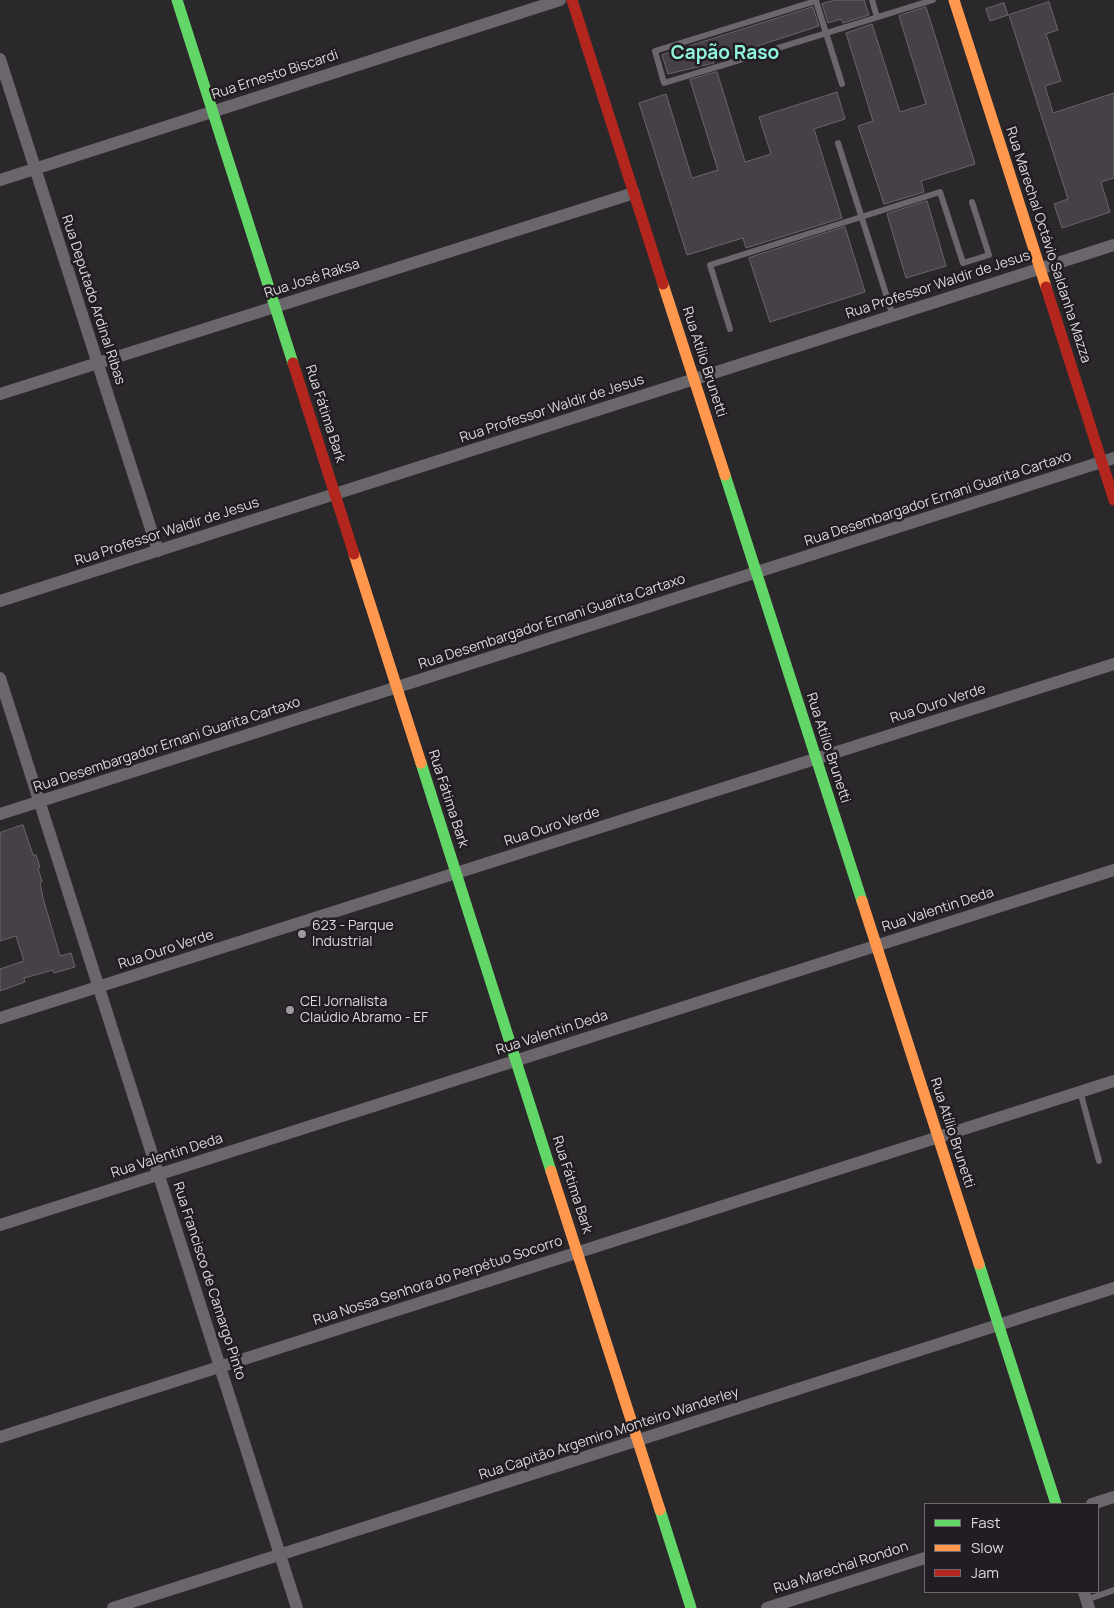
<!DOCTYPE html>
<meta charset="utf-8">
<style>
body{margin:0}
#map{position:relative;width:1114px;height:1608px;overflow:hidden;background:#2b282b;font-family:Manrope,sans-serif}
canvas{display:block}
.legend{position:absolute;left:924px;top:1503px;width:175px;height:90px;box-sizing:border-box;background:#221d22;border:1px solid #6c686c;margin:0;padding:6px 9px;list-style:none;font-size:15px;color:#dcd8dc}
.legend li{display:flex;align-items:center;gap:10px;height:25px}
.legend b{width:25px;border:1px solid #6c686c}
</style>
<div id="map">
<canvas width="1114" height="1608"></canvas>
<ul class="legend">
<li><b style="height:6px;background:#63d668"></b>Fast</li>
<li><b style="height:6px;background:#ff974d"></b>Slow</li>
<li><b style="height:6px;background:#b3261e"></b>Jam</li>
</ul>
</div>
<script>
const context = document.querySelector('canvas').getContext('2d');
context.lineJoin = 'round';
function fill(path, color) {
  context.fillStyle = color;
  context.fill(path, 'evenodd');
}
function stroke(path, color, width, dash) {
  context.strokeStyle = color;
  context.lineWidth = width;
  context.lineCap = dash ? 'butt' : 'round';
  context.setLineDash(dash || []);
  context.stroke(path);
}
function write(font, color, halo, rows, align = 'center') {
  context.font = font + ' Manrope,sans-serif';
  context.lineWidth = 5;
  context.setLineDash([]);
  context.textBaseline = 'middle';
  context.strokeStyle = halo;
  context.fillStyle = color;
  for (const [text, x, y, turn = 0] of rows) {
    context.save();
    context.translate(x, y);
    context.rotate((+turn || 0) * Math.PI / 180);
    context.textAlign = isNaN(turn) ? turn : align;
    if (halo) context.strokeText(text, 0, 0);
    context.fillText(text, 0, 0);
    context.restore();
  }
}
const building = new Path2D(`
 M835,0H864L869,15L843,23L841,19L828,23L822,4Z
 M1049,2L1058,30L1046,34L1061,81L1045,86L1053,113L1114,93V178L1101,182L1110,212L1062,228L1054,204L1068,199L1009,15Z
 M1004,3L1008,15L990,21L986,9Z
 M813,7L819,26L714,60V63L668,74L662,55Z
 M926,7L975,164L921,181L924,192L884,204L858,126L873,121L846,33L872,24L900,112L926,104L899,16Z
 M717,72L745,162L771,154L759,117L837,92L845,119L814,129L842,218L746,248L743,238L687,255L639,103L666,94L692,178L718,170L690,80Z
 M927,201L946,266L906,278L887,214Z
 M845,227L865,292L770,322L749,258Z
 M23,825L33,855H36L40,867L38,868L42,882L40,883L43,898L60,956L71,953L75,967L54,973L53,970L24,978L25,982L0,991V969L24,961L16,936L0,941V833Z`);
fill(building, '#474047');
stroke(building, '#696669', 1);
stroke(new Path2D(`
 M872,0L877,17
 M842,84L816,1L655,51L664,83C754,56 844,28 933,0
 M838,143L893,316
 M730,329L710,265L940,192L963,263L989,255L972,202
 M1080,1091L1099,1161
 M1086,1600L1114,1590`), '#6b666b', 6);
stroke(new Path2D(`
 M0,59L158,551
 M0,180L560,0
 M0,394L634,193
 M0,601L1114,245
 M0,678L297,1608
 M0,814L1114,458
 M0,1018L1114,664
 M0,1225L1114,870
 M0,1437L1114,1081
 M1092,1504L1114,1497
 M1084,1592L1089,1608
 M113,1608L1114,1288
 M767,1608L925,1558`), '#6b666b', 12);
stroke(new Path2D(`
 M177,0L293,363
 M725,475L862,901
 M421,763L551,1171
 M979,1264L1056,1504
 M660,1510L691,1608`), '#63d668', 11);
stroke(new Path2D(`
 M954,0L1046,287
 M663,284L725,475
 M354,554L421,763
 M862,901L979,1264
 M551,1171L660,1510`), '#ff974d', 11);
stroke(new Path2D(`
 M572,0L663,284
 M1046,287L1114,500
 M293,363L354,554`), '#b3261e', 11);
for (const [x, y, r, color] of [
 [302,934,5,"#9e9a9e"],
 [290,1010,5,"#9e9a9e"]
]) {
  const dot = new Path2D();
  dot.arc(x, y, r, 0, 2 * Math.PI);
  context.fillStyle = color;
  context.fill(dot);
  stroke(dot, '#221d22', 2);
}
write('14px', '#dcd8dc', '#221d22', [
 ["Rua Ernesto Biscardi",275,75,-18],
 ["Rua Marechal Octávio Saldanha Mazza",1048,245,72],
 ["Rua José Raksa",312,279,-18],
 ["Rua Professor Waldir de Jesus",938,285,-18],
 ["Rua Deputado Ardinal Ribas",93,300,72],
 ["Rua Atílio Brunetti",704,362,72],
 ["Rua Professor Waldir de Jesus",552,409,-18],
 ["Rua Fátima Bark",325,414,72],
 ["Rua Desembargador Ernani Guarita Cartaxo",938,499,-18],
 ["Rua Professor Waldir de Jesus",167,532,-18],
 ["Rua Desembargador Ernani Guarita Cartaxo",552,622,-18],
 ["Rua Ouro Verde",938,704,-18],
 ["Rua Desembargador Ernani Guarita Cartaxo",167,745,-18],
 ["Rua Atílio Brunetti",828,748,72],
 ["Rua Fátima Bark",448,799,72],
 ["Rua Ouro Verde",552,827,-18],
 ["Rua Valentin Deda",938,910,-18],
 ["Rua Ouro Verde",166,950,-18],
 ["Rua Valentin Deda",552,1033,-18],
 ["Rua Atílio Brunetti",952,1133,72],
 ["Rua Valentin Deda",167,1156,-18],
 ["Rua Fátima Bark",572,1185,72],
 ["Rua Francisco de Camargo Pinto",209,1281,72],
 ["Rua Nossa Senhora do Perpétuo Socorro",438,1281,-18],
 ["Rua Capitão Argemiro Monteiro Wanderley",609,1434,-18],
 ["Rua Marechal Rondon",841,1568,-18]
]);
write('14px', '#dcd8dc', '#221d22', [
 ["623 - Parque",312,926],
 ["Industrial",312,942],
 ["CEI Jornalista",300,1002],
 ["Claúdio Abramo - EF",300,1018]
], 'left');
write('bold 19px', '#90f3dc', '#221d22', [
 ["Capão Raso",725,54]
]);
</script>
